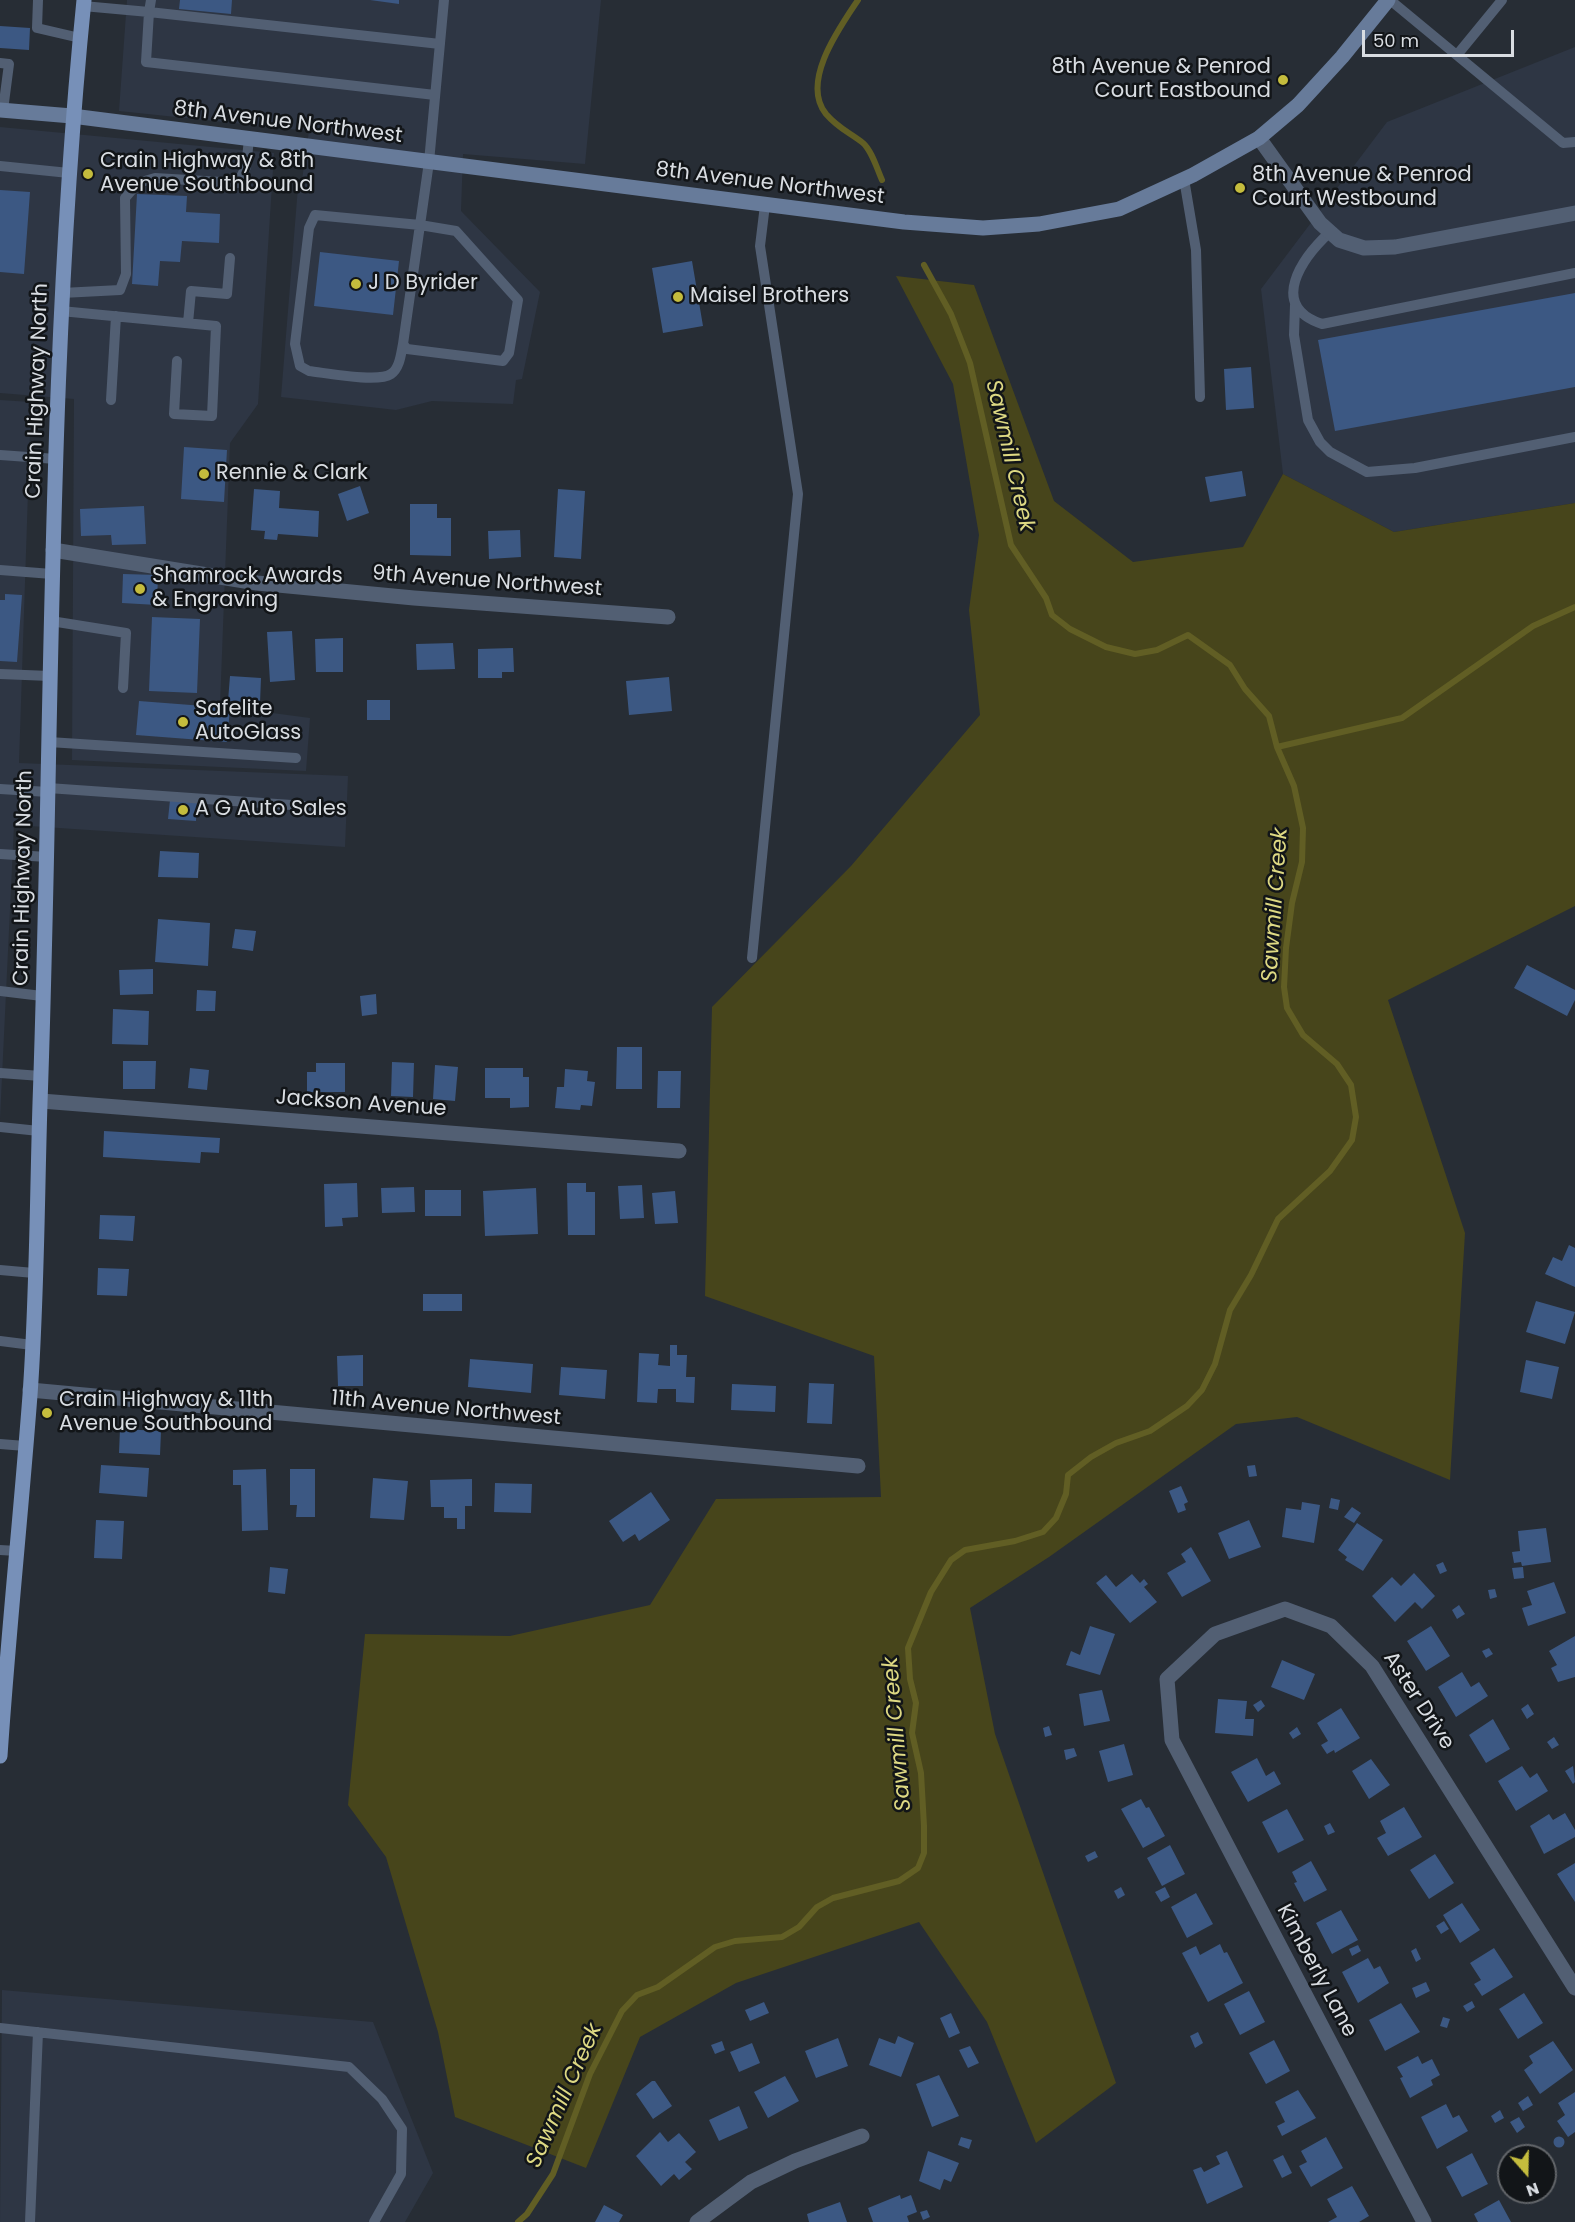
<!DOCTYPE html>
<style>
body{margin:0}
#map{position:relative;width:1575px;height:2222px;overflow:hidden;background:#272d35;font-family:Poppins,sans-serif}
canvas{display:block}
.north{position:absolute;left:1497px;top:2144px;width:60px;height:60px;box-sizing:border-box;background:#121518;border:2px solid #626569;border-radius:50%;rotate:160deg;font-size:16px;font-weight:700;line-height:24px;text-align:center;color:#d9dde2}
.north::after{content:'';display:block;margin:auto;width:21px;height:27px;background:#c4bc3d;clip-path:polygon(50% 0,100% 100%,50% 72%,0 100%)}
.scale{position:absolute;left:1362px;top:30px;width:152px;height:27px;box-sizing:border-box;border:3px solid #d9dde2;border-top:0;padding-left:8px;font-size:18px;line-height:21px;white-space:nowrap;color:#d9dde2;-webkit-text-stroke:4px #121518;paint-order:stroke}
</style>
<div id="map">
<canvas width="1575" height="2222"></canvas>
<div class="north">N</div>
<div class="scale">50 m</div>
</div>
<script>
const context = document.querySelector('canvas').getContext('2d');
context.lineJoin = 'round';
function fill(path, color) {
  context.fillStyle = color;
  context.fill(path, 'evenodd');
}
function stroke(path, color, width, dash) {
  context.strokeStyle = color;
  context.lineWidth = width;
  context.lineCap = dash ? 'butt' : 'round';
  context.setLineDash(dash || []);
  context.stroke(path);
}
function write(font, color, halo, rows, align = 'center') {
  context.font = font + ' Poppins,sans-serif';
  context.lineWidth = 5;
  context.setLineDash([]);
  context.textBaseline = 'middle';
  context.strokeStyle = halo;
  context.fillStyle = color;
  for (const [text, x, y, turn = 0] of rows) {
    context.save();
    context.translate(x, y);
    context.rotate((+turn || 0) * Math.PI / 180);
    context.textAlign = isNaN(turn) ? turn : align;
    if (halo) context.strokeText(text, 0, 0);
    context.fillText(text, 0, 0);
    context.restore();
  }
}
fill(new Path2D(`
 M127,0H601L585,164L463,154L461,211L540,292L522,379L516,380L513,404L432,401L396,410L281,397L298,187H301L309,131L119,111Z
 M1575,47V503L1394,532L1283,474L1261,289L1387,122Z
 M0,127L274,153L258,404L230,443L220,706L310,718L306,771L72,760L74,399L0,393Z
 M0,400L31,402L19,763L348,776L345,847L14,825L0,1119Z
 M2,1990L373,2022L433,2173L405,2222H0Z`), '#2e3644');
fill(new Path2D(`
 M896,276L974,285L1054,501L1133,562L1243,547L1283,474L1394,532L1575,503V906L1388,1000L1465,1233L1450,1480L1297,1417L1236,1424L1049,1557L970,1608L995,1734L1116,2083L1036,2143L987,2022L919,1922L736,1983L640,2037L586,2168L455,2117L438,2032L386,1857L348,1805L365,1634L510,1636L650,1605L716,1499L881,1497L874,1356L705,1296L712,1007L851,866L980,715L969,610L979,535L953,384Z`), '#47451b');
stroke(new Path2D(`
 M858,0C840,27 800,82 826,114C839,129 849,132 863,143C872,151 877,169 882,180
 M1277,747L1402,718L1533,626L1575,607
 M518,2222L527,2214L553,2174L590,2074L622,2011L637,1995L658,1987L715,1947L735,1941L782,1937L799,1927L817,1907L833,1898L899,1881L918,1868L924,1853V1826L921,1773L912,1733L916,1703L910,1679L908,1648L931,1592L951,1560L965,1550L1015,1541L1043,1532L1056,1518L1066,1494L1068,1475L1091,1457L1116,1443L1150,1431L1187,1406L1202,1390L1215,1364L1230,1310L1251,1275L1278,1219L1330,1171L1352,1140L1356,1117L1351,1085L1337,1064L1303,1035L1287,1008L1284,987L1286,948L1292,903L1302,862L1303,828L1294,786L1277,747L1269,716L1245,689L1230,665L1188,635L1157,650L1135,654L1106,647L1070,629L1052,615L1046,598L1011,545L970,363L951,314L924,265`), '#615e24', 6);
fill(new Path2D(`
 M180,0H232L231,14L179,9Z
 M370,0H399V4Z
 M0,26L30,28L29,50L0,48Z
 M0,190L30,192L24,274L0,272Z
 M137,194L187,196L186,212L220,214L219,243L182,241L180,262L160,261L158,286L132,284Z
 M320,252L399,261L393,315L314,306Z
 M692,261L703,326L663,333L652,268Z
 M1575,293V387L1335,431L1318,340Z
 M1251,367L1254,408L1226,410L1224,369Z
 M184,447L227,450L224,502L181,499Z
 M1242,471L1246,496L1210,502L1205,477Z
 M360,486L369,513L347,521L338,494Z
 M254,489L280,491L279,508L319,511L318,537L278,534L277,540L264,539L265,531L251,530Z
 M558,489L585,491L581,559L554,557Z
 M410,504H437V518H451V556L410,555Z
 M144,506L146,544L112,545L111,535L81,536L80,509Z
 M520,530L521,557L489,559L488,531Z
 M123,574L158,575L157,605L122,603Z
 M5,594L22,595L17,662L0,661V600H5Z
 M152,617L200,619L197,693L149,691Z
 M292,631L295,680L270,682L267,632Z
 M343,638V672H316L315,639Z
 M453,643L455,669L417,670L416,644Z
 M513,648L514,672H502V678H478V649Z
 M230,676L261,678L260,703L228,701Z
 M669,677L672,711L629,715L626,681Z
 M367,700H390V720H367Z
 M139,701L230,708L227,742L136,735Z
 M170,800L197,801L196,821L168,819Z
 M160,851L199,853L198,878L158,877Z
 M158,919L210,923L208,966L155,962Z
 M235,929L256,931L253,951L232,948Z
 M1527,965L1575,990V1000L1567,1016L1514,988Z
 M153,969V994L120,995L119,970Z
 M197,990L216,991L215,1011H196Z
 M376,994L377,1014L362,1016L360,996Z
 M113,1009L149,1011L148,1045L112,1044Z
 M617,1047H642V1089H616Z
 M123,1061H156L155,1089H123Z
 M392,1062L414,1063L413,1097L391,1096Z
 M316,1063H345V1092H307V1072H316Z
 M435,1065L458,1067L455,1101L433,1099Z
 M190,1068L209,1070L207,1090L188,1088Z
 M485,1068H523V1077H529V1107L510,1108V1098H485Z
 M565,1069L588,1071L587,1081L595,1082L592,1106L581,1105L580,1110L555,1108L557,1087H564Z
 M658,1071H681L680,1108H657Z
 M104,1131L220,1138L219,1153L201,1152L200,1163L103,1157Z
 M357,1183L358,1217L342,1218L343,1226L325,1227L324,1184Z
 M567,1183H586V1192H595V1235H568Z
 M642,1185L644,1218L620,1219L618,1186Z
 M414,1187L415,1212L382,1213L381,1188Z
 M536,1188L538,1234L485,1236L483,1191Z
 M425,1190H461V1216H425Z
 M675,1191L678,1223L655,1224L652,1193Z
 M100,1215L135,1216L133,1241L99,1239Z
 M1569,1245L1575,1248V1287L1545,1274L1553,1257L1562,1261Z
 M98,1268L129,1269L127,1296L97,1295Z
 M423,1294H462V1311H423Z
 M1536,1301L1575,1312L1565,1344L1526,1332Z
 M670,1345H677V1355H687L686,1377H695L694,1403L676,1402V1389H658L657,1403L637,1402L639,1353L659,1354L658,1365L670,1366Z
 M363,1355V1386H338L337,1356Z
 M470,1359L533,1364L531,1393L468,1387Z
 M1526,1360L1559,1367L1552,1399L1520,1392Z
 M561,1367L607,1370L605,1399L559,1395Z
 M809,1383L834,1384L832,1424L807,1423Z
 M732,1384L776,1386L775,1412L731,1410Z
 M120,1429L161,1431L160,1455L119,1453Z
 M101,1465L149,1468L147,1497L99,1493Z
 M1255,1465L1257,1476L1249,1477L1247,1466Z
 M266,1469L268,1530L242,1531L241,1485H233V1470Z
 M290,1469H315V1517H296L297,1505H290Z
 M373,1478L408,1481L404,1520L370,1518Z
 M472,1479V1506H465V1529H457V1518H444V1507H431L430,1480Z
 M495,1483L532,1484L531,1513L494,1512Z
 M1181,1486L1188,1502L1184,1504L1186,1510L1178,1513L1169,1491Z
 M651,1492L670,1520L639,1541L635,1534L623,1542L609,1521Z
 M1331,1498L1340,1500L1338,1510L1329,1508Z
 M1302,1502L1320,1505L1314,1543L1282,1537L1286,1508L1301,1510Z
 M1352,1507L1361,1513L1354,1523L1344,1517Z
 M96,1520L124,1521L122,1559L94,1558Z
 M1249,1520L1261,1547L1229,1559L1218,1533Z
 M1357,1523L1383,1540L1363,1571L1345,1560L1347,1557L1338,1550Z
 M1546,1528L1551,1562L1522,1566L1521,1562L1514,1563L1512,1552L1520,1551L1518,1531Z
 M1191,1547L1211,1581L1182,1597L1167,1573L1186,1562L1181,1554Z
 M1443,1562L1447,1571L1440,1574L1436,1565Z
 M270,1567L288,1569L285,1594L268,1592Z
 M1523,1567L1524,1578L1514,1579L1512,1568Z
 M1414,1573L1435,1596L1422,1609L1415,1602L1395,1622L1372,1596L1392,1577L1401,1586Z
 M1132,1574L1140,1583L1144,1579L1148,1584L1144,1587L1157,1602L1130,1623L1096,1583L1106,1575L1116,1587Z
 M1554,1582L1566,1613L1528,1626L1522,1608L1532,1605L1527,1591Z
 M1495,1589L1497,1597L1490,1599L1488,1590Z
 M1459,1605L1465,1614L1457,1619L1452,1610Z
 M1090,1626L1115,1634L1100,1675L1066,1665L1071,1651L1080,1655Z
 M1431,1626L1450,1656L1426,1671L1407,1641Z
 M1575,1636V1677L1558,1682L1551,1668L1557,1665L1549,1651Z
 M1489,1648L1493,1654L1486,1658L1482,1651Z
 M1282,1660L1315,1674L1304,1700L1271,1687Z
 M1462,1672L1471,1687L1479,1682L1488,1696L1456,1717L1438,1687Z
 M1102,1690L1110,1721L1084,1726L1079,1694Z
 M1218,1699L1247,1701L1245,1719H1254L1253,1736L1215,1733Z
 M1261,1700L1265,1706L1258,1712L1253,1705Z
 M1528,1704L1534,1714L1527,1719L1521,1709Z
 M1341,1708L1360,1738L1335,1753L1334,1750L1327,1754L1321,1745L1328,1741L1317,1723Z
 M1493,1719L1510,1749L1486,1763L1469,1735Z
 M1049,1726L1052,1735L1045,1737L1043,1728Z
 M1297,1727L1301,1734L1293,1739L1289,1733Z
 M1554,1737L1559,1745L1552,1749L1547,1742Z
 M1124,1744L1133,1775L1108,1782L1099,1751Z
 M1074,1748L1077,1756L1066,1760L1064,1750Z
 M1257,1758L1266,1776L1274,1771L1281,1784L1248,1802L1231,1772Z
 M1371,1759L1390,1785L1369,1799L1352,1771Z
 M1522,1766L1530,1778L1537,1773L1548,1791L1516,1811L1498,1781Z
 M1573,1766L1575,1782L1573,1784L1565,1771Z
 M1141,1799L1146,1808L1149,1807L1165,1836L1143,1848L1121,1809Z
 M1404,1807L1422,1837L1388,1856L1377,1838L1386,1833L1380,1821Z
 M1287,1809L1304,1840L1278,1853L1262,1822Z
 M1565,1813L1575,1830V1837L1544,1854L1530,1826L1549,1814L1553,1820Z
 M1330,1823L1335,1832L1328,1835L1324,1826Z
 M1170,1845L1185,1874L1162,1886L1147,1858Z
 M1095,1851L1098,1857L1088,1862L1085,1856Z
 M1435,1854L1454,1883L1429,1899L1410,1870Z
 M1311,1861L1327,1890L1304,1902L1294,1883L1297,1882L1292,1872Z
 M1575,1863V1902L1557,1874Z
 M1121,1887L1125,1895L1118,1899L1114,1891Z
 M1165,1887L1170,1897L1161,1902L1155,1892Z
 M1196,1893L1213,1924L1187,1938L1171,1907Z
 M1462,1903L1480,1930L1460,1943L1443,1915Z
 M1341,1910L1358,1940L1332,1954L1316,1923Z
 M1444,1921L1449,1929L1441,1934L1436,1926Z
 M1220,1944L1224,1953L1227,1952L1243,1983L1208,2002L1182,1953L1196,1946L1200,1955Z
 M1358,1945L1361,1951L1352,1956L1349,1949Z
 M1416,1948L1421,1959L1416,1962L1411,1951Z
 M1494,1948L1513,1977L1482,1996L1474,1984L1481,1980L1470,1963Z
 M1368,1958L1374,1969L1380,1966L1389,1983L1358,2003L1342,1972Z
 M1426,1982L1430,1991L1416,1998L1412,1988Z
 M1249,1991L1265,2022L1240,2035L1224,2004Z
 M1524,1993L1543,2023L1518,2039L1499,2009Z
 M1472,2001L1475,2007L1467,2012L1463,2006Z
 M764,2002L769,2013L750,2021L745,2010Z
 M1401,2003L1420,2032L1385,2051L1369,2020Z
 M951,2013L960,2033L949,2038L940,2018Z
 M1443,2017L1450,2019L1447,2028L1440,2026Z
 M1198,2032L1203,2043L1195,2048L1190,2036Z
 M898,2036L914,2043L901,2077L869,2065L879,2038L895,2044Z
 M838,2038L848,2066L816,2078L805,2051Z
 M1274,2040L1290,2071L1266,2084L1249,2053Z
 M722,2041L725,2050L715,2054L711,2045Z
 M1553,2041L1573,2070L1540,2094L1524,2070L1533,2063L1529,2056Z
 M752,2043L760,2063L739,2072L730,2052Z
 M970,2046L979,2063L968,2068L959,2050Z
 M1418,2056L1422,2064L1432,2059L1440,2075L1431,2080L1433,2085L1410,2098L1400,2078L1403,2077L1397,2067Z
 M939,2075L959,2116L932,2127L916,2084Z
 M785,2076L799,2101L768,2118L754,2092Z
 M652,2081H655L672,2106L653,2119L636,2094Z
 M1298,2090L1316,2118L1282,2136L1277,2126L1285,2122L1275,2102Z
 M1575,2092V2132L1568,2137L1557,2121L1565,2115L1558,2103Z
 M1528,2096L1533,2105L1523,2111L1518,2103Z
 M1446,2104L1453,2118L1459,2115L1468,2131L1437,2149L1421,2117Z
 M739,2106L748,2128L719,2141L709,2120Z
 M1500,2110L1504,2118L1495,2123L1491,2116Z
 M1519,2117L1525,2127L1517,2133L1510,2122Z
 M660,2132L668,2142L679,2133L696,2152L685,2162L692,2169L679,2180L674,2174L661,2186L636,2156Z
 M1553.5 2142a5.5 5.5 0 1 1 11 0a5.5 5.5 0 1 1-11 0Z
 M961,2137L972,2140L969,2149L958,2145Z
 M1326,2137L1343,2168L1311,2187L1299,2166L1307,2162L1301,2151Z
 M928,2151L959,2163L951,2182L944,2179L940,2190L919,2181Z
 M1227,2151L1243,2187L1207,2204L1193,2170L1201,2167L1204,2172L1220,2164L1216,2156Z
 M1472,2153L1488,2184L1462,2197L1446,2167Z
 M1283,2155L1292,2173L1282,2178L1273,2160Z
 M1550,2165L1555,2174L1547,2179L1545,2168Z
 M1352,2186L1369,2216L1359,2222H1328L1337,2217L1327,2199Z
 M900,2195L901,2199L911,2195L914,2203L917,2212L907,2216L909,2222H873L868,2208Z
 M1499,2200L1511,2222H1478L1474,2214Z
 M840,2202L847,2222H809L807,2214Z
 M604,2205L623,2215L619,2222H595Z
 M927,2210L930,2217L923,2220L920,2212Z`), '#3c5883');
stroke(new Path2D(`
 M38,0L37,28L80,38
 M1390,0L1563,143L1575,142
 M83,6L149,12L151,0
 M1457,55L1502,0
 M0,63L9,64L3,110
 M435,95L146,62L149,12L440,44
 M0,166L69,173
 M1184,179L1196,250L1200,397
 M1330,232C1303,257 1267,306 1322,324L1575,273
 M62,293L120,290L126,274L125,198L138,183L155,178L238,183L246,167L249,139
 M1295,305L1294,335L1308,420L1320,442L1330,452L1367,472L1415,468L1575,437
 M61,311L216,326L212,416L174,414L177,361
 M188,323L191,291L227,294L230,258
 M403,344C401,353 400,368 391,374C378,383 327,373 309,371L300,366L295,344L309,228L315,215L420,225L456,231L518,300L509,353L503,361L407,349L403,344L429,162L444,0
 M111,400L116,316
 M0,455L56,459
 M0,570L52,574
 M51,621L126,633L123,688
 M0,674L50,676
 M49,742L296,758
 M48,788L320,807
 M0,789L48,792
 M0,854L47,857
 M752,958L798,494L760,246L765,205
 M0,991L42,996
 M0,1073L41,1076
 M0,1127L39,1131
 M0,1270L34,1273
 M0,1341L32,1345
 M0,1444L25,1446
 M0,1550L17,1551
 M0,2028L349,2067L382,2099L402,2129L401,2174L374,2222
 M30,2222L38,2032`), '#525f73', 10);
stroke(new Path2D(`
 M1259,138L1320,223L1339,240L1364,248L1395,247L1575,213
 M53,550L257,583L414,598L668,617
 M41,1101L679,1151
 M30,1390L858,1466
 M697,2222L751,2182L795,2161L862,2136
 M1424,2222L1172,1740L1167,1679L1215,1634L1285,1609L1331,1626L1372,1666L1575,1988`), '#525f73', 15);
stroke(new Path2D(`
 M0,110L72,116L904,222L983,228L1039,224L1119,209L1193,175L1259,138L1298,105L1342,57L1388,0`), '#677b9a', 15);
stroke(new Path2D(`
 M0,1756C8,1635 21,1515 30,1395C37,1298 37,1200 40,1103C53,736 47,367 84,0`), '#7790b8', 15);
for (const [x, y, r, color] of [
 [1283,80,6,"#c4bc3d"],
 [88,174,6,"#c4bc3d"],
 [1240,188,6,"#c4bc3d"],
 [356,284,6,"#c4bc3d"],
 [678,297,6,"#c4bc3d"],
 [204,474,6,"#c4bc3d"],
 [140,589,6,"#c4bc3d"],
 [183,722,6,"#c4bc3d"],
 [183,810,6,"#c4bc3d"],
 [47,1413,6,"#c4bc3d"]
]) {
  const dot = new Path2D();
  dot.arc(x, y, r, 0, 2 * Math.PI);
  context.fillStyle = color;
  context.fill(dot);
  stroke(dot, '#121518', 2);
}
write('21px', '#d9dde2', '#121518', [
 ["8th Avenue & Penrod",1271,68,"right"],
 ["Court Eastbound",1271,92,"right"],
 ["Crain Highway & 8th",100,162],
 ["Avenue Southbound",100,186],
 ["8th Avenue & Penrod",1252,176],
 ["Court Westbound",1252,200],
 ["J D Byrider",368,284],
 ["Maisel Brothers",690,297],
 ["Rennie & Clark",216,474],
 ["Shamrock Awards",152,577],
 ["& Engraving",152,601],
 ["Safelite",195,710],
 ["AutoGlass",195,734],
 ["A G Auto Sales",195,810],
 ["Crain Highway & 11th",59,1401],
 ["Avenue Southbound",59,1425]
], 'left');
write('21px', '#d9dde2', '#121518', [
 ["8th Avenue Northwest",288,123,7],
 ["8th Avenue Northwest",770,184,7],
 ["Crain Highway North",38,391,-88],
 ["9th Avenue Northwest",487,582,4],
 ["Crain Highway North",24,878,-89],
 ["Jackson Avenue",361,1104,4],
 ["11th Avenue Northwest",446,1409,5],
 ["Aster Drive",1418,1701,57],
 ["Kimberly Lane",1316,1971,62]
]);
write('italic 22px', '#ded983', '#121518', [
 ["Sawmill Creek",1009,456,77],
 ["Sawmill Creek",1276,905,-86],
 ["Sawmill Creek",898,1734,-95],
 ["Sawmill Creek",565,2096,-66]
]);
</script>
